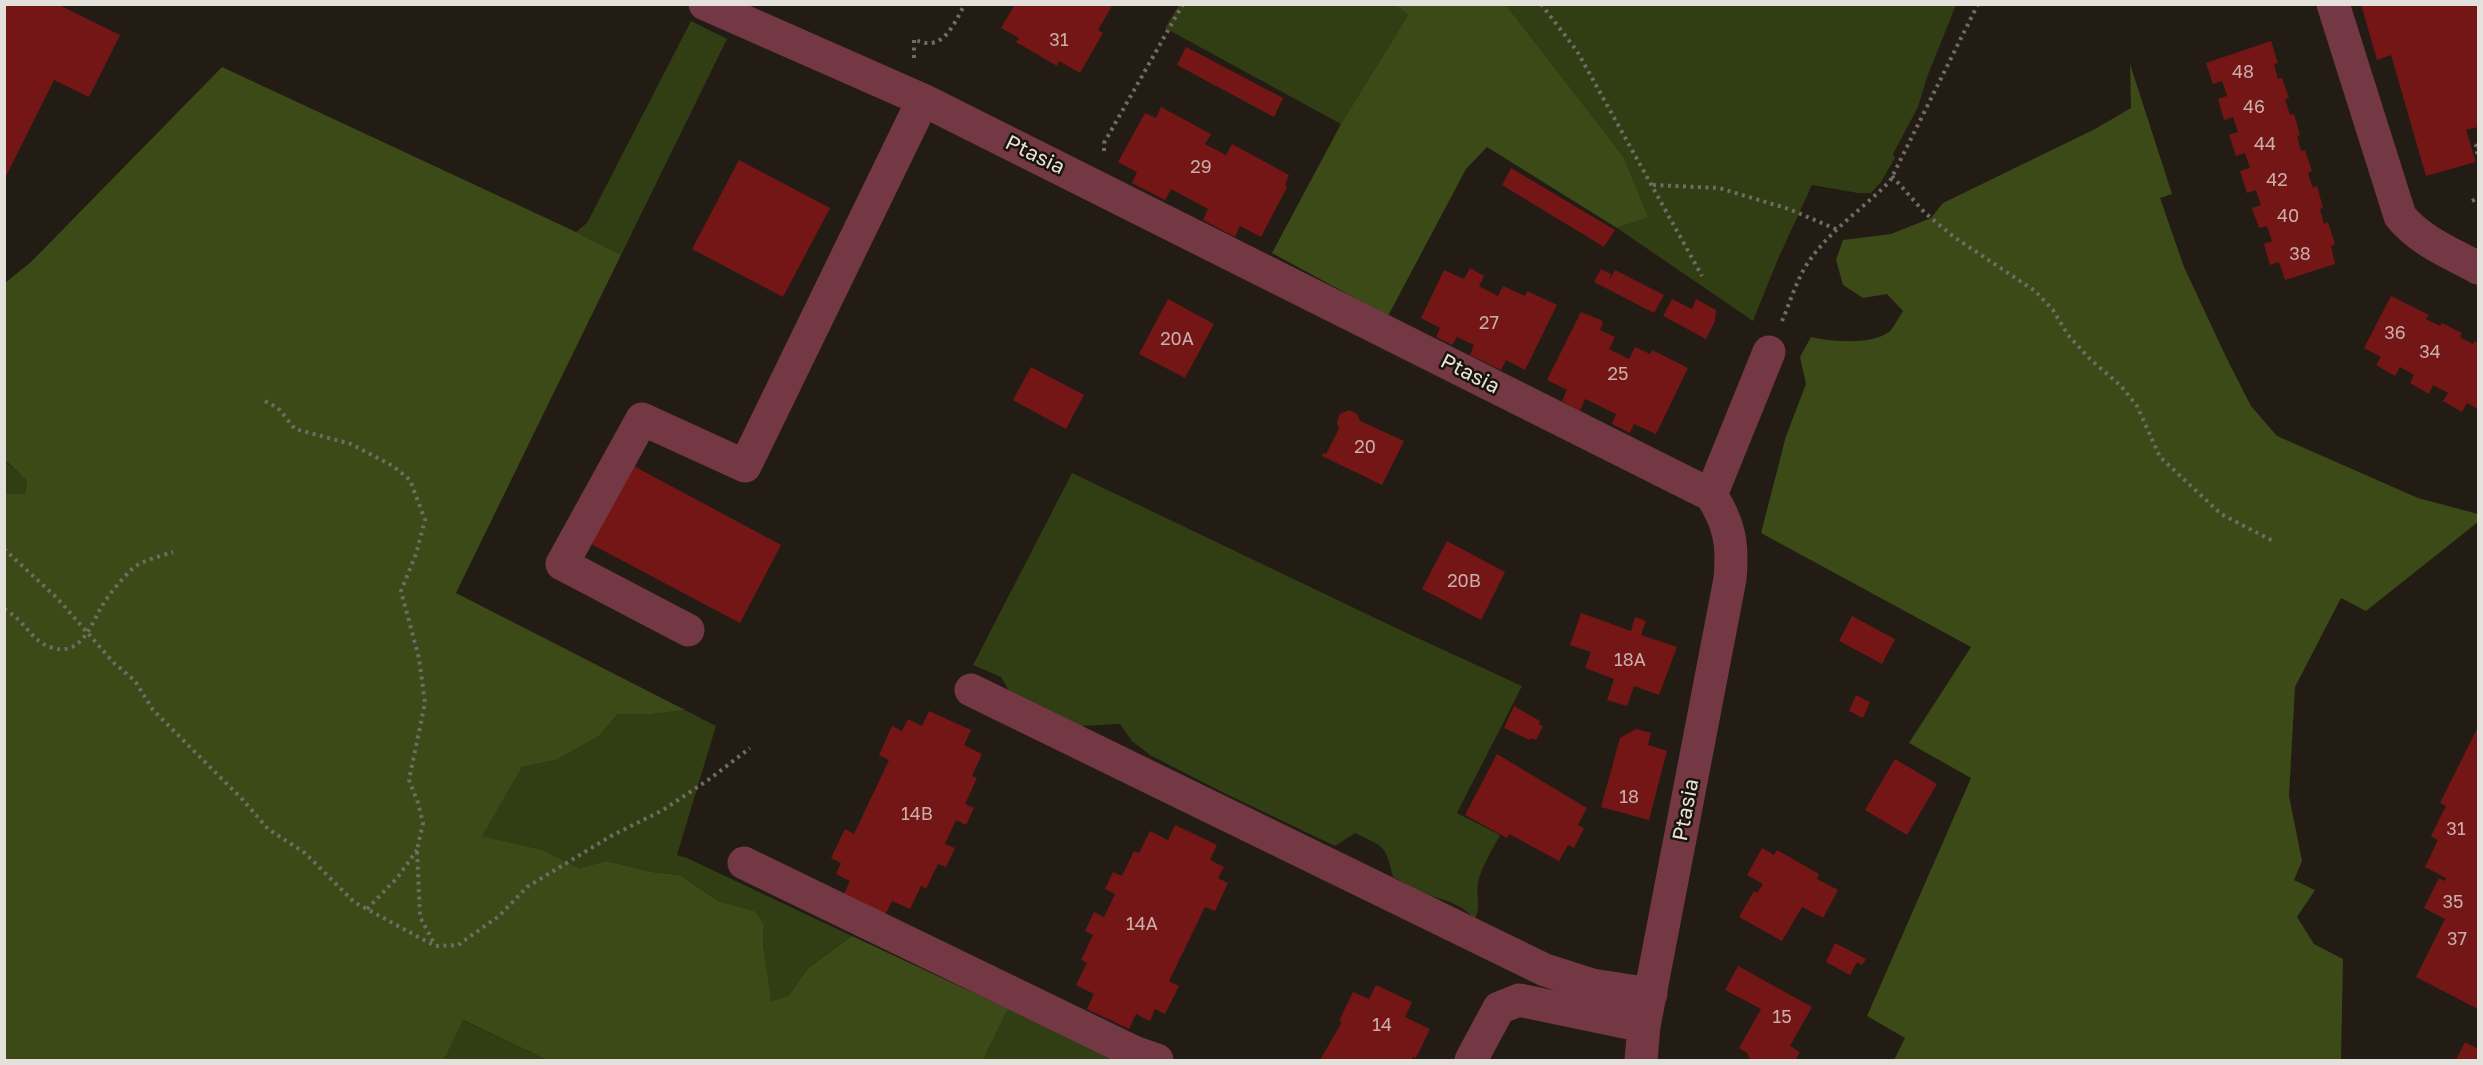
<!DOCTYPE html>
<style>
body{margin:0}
#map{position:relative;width:2483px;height:1065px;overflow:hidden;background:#221c14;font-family:"Golos Text",sans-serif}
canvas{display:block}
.frame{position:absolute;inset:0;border:6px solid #e4e0db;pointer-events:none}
</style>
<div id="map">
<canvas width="2483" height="1065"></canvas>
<div class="frame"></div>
</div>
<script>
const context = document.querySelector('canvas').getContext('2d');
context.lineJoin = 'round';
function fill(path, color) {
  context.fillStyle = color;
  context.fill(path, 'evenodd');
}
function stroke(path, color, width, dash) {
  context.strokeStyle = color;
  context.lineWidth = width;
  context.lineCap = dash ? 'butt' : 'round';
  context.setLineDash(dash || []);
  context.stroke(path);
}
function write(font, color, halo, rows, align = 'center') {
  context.font = font + ' "Golos Text",sans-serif';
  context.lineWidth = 5;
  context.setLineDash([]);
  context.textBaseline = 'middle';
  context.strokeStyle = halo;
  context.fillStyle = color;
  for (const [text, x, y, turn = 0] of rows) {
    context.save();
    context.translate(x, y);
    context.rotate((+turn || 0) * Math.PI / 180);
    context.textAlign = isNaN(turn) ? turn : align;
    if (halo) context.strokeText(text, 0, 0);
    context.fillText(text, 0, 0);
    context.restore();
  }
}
fill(new Path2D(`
 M1396,4L1408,15L1341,124L1165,28L1179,5Z
 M1506,5H1956L1927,77L1918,107L1893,154L1895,158L1881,182L1871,193H1858L1812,185L1778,259L1753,321L1617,228L1647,217L1623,156Z
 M691,21L727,39L621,255L576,232L587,223Z
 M4,460L27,481L25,494H5Z
 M1072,473L1398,629L1522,686L1457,813L1500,835C1493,849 1481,867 1478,883C1476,899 1481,905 1475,920C1462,903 1445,901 1426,894C1415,890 1404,882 1393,877C1385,844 1385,848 1355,833L1335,846L1224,793L1150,755L1132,741L1120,724L1077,726L1011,694L1001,677L973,665Z
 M685,710L716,726L677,855L687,858L852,936L808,968L789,995L770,1003L763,944L764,924L755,911L718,901L680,875L652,872L607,861L579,868L543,850L481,836L522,767L556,760L599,736L618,714H652Z
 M1008,1009L1114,1060H983Z
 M462,1020L547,1060H444Z`), '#313d13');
fill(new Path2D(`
 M1396,5H1506L1623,156L1648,217L1617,228L1487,147L1466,169L1388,316L1272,253L1341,124L1408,15Z
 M2130,64L2172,194L2160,198L2184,267L2227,359L2251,406L2277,436L2418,498L2478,514V522L2366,611L2341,598L2295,687L2289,796L2302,861L2294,880L2315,890L2297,917L2314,944L2343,959L2341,1060H1894L1905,1038L1867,1016L1971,778L1909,743L1971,647L1761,533L1786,436L1806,384L1800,357L1811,337C1830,342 1875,345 1890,331C1895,325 1899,317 1903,311L1887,294L1863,298L1843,285L1836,260L1843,240L1891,234L1931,218L1943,203L2095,129L2131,108Z
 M222,67L576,232L621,255L456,593L685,710L652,714H618L599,736L556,760L522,767L482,836L543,850L579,868L607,861L652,872L680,875L718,901L755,911L764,924L763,944L771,1002L789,995L808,968L852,936L1008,1009L983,1060H547L463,1020L444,1060H5L4,494H25L27,481L5,460V283L31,262Z`), '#3b4a16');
fill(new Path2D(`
 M4,4H57L120,35L89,97L54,80L4,180Z
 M1015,4L1021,5L1113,4L1098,30L1103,33L1080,73L1059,61L1057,66L1016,42L1019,38L1001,28Z
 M2361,4H2478V127L2466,130L2476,162L2426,176L2391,55L2377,60Z
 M2271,41L2278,63L2274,64L2278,79L2282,78L2289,98L2285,99L2290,115L2294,114L2300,135L2297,136L2301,151L2305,150L2312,171L2308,173L2313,188L2317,186L2323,208L2320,209L2324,224L2328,222L2335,244L2331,246L2335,264L2285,280L2279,262L2270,265L2264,244L2272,241L2267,226L2259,228L2252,208L2261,205L2256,190L2247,193L2240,171L2250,168L2245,153L2236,156L2229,135L2238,132L2233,117L2224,120L2218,99L2227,96L2222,81L2213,84L2206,63Z
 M1186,47L1283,98L1274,117L1177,65Z
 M1161,107L1211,134L1205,144L1226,155L1232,144L1289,175L1285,185L1287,187L1261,237L1240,226L1235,237L1203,220L1208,209L1171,189L1165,200L1132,183L1137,172L1118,162L1145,113L1156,118Z
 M739,160L830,208L783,297L692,249Z
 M1511,168L1615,230L1604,247L1502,185Z
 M1470,268L1484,276L1479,286L1498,296L1503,286L1525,296L1527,291L1557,305L1525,370L1506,360L1501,370L1470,355L1474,345L1457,337L1452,345L1436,337L1440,328L1421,318L1444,270L1464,279Z
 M1601,269L1611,274L1609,281L1615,270L1664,295L1654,313L1594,282Z
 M2391,296L2429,315L2426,319L2440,326L2442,323L2462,333L2460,337L2473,344L2475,341L2478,343V409L2467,403L2462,412L2443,401L2448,393L2433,385L2429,394L2410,383L2414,375L2400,367L2395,376L2376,365L2381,357L2364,348Z
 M1168,299L1214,324L1185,378L1139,354Z
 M1672,299L1692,309L1696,299L1716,310L1715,321L1706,339L1663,316Z
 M1581,312L1601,320L1603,323L1600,330L1615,337L1609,349L1629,359L1635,347L1650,354L1652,350L1688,368L1656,434L1634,424L1630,433L1612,424L1616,414L1585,399L1580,411L1562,401L1567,390L1547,380Z
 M1031,367L1084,395L1066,429L1013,400Z
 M1349,410L1357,414L1360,421L1404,441L1382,485L1322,456L1323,453L1326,454L1339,429L1337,422L1340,414Z
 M630,464L781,545L740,623L589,543Z
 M1447,541L1505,572L1481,620L1422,589Z
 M1581,613L1631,631L1635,617L1646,621L1641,635L1677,647L1659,695L1634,686L1627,706L1607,700L1614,679L1585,668L1591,652L1570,645Z
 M1852,616L1895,639L1882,664L1839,641Z
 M1856,695L1870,702L1863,718L1849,711Z
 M1514,706L1540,721L1539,724L1543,726L1536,740L1531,738L1530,740L1504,728Z
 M929,711L971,730L964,745L982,754L972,776L977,778L965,804L974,808L966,825L956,820L945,844L955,848L946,867L938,864L926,889L921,886L910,909L892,901L885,915L843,896L850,881L836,874L841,863L831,858L845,829L854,834L889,760L879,755L892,726L902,731L908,719L922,726Z
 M2478,727V1009L2416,977L2445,919L2424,908L2439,878L2444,881L2446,878L2425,867L2438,840L2431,836L2446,806L2440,803Z
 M1636,729L1651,733L1648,745L1667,751L1649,820L1601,807L1620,738Z
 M1497,754L1587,808L1578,825L1584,828L1574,848L1568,845L1559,861L1509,834L1507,838L1465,815Z
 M1895,759L1937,784L1907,835L1865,810Z
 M1175,825L1217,845L1210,860L1224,867L1218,878L1228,883L1215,911L1205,907L1169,981L1179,986L1165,1014L1155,1009L1150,1021L1136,1014L1129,1029L1087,1009L1094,994L1076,985L1087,963L1081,960L1093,935L1085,931L1094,912L1104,917L1115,894L1105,889L1113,872L1122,876L1134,851L1139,853L1150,831L1168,840Z
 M1762,848L1774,855L1777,850L1819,874L1817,879L1838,890L1823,918L1802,907L1782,941L1739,917L1754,891L1757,893L1763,884L1747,875Z
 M1835,943L1866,959L1862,965L1857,962L1850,975L1826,962Z
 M1738,966L1812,1007L1790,1046L1800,1052L1795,1060H1750L1747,1053L1739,1048L1761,1009L1725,990Z
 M1376,985L1412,1002L1405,1017L1430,1029L1416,1058L1413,1057L1411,1060H1320L1342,1022L1339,1021L1353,992L1369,999Z
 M2465,1042L2478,1049V1060H2456Z`), '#751616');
stroke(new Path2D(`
 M1541,4L1577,51L1702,276
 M914,58V39C943,54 953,25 965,4
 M2478,145L2476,146L2478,157
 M1104,151V143L1183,4
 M1892,176L1925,213L1954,237L2035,291L2053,310L2068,335L2090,359L2121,386L2137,406L2160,457L2221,514L2275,542
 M1653,185L1719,188L1789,209L1838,230
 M2472,201L2478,198
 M1782,321C1791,300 1798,275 1812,257C1833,228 1865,207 1890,181L1978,4
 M265,401L278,408L295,429L351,444L393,466L410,480L425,520L416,554L401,591L419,658L425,703L409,780L418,803L423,823L417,850L420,917L435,945
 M4,549L57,598L113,662L135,681L153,710L243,800L268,829L305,853L354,902L435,946L458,945L499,916L527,887L611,836L663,810L711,778L750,748
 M4,609C26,621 29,639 50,647C81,658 90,626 102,606C109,594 121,580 131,570C140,561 161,556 173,552
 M367,909L397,878L417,850`), '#706b64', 4, [3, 4.5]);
stroke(new Path2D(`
 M705,4L923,100L1711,495C1730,524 1733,545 1730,579L1644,1026L1641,1060
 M2333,4L2400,216C2420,241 2451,253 2478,268
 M1711,495L1769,352
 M688,630L562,564L642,419L745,466L923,100
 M971,690L1545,970L1592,985L1651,994
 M744,863L1134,1052L1157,1060
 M1471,1060L1499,1008L1519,1000L1644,1026`), '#743845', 33);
write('18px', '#c8aeaa', null, [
 ["31",1059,40],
 ["48",2243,72],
 ["46",2254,107],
 ["44",2265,144],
 ["29",1201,167],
 ["42",2277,180],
 ["40",2288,216],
 ["38",2300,254],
 ["27",1489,323],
 ["36",2395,333],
 ["20A",1177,339],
 ["34",2430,352],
 ["25",1618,374],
 ["20",1365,447],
 ["20B",1464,581],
 ["18A",1630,660],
 ["18",1629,797],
 ["14B",917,814],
 ["31",2456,829],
 ["35",2453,902],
 ["14A",1142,924],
 ["37",2457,939],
 ["15",1782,1017],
 ["14",1382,1025]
]);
write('21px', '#e4e0db', '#19130b', [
 ["Ptasia",1035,155,26],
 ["Ptasia",1470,374,27],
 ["Ptasia",1686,810,-79]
]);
</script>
